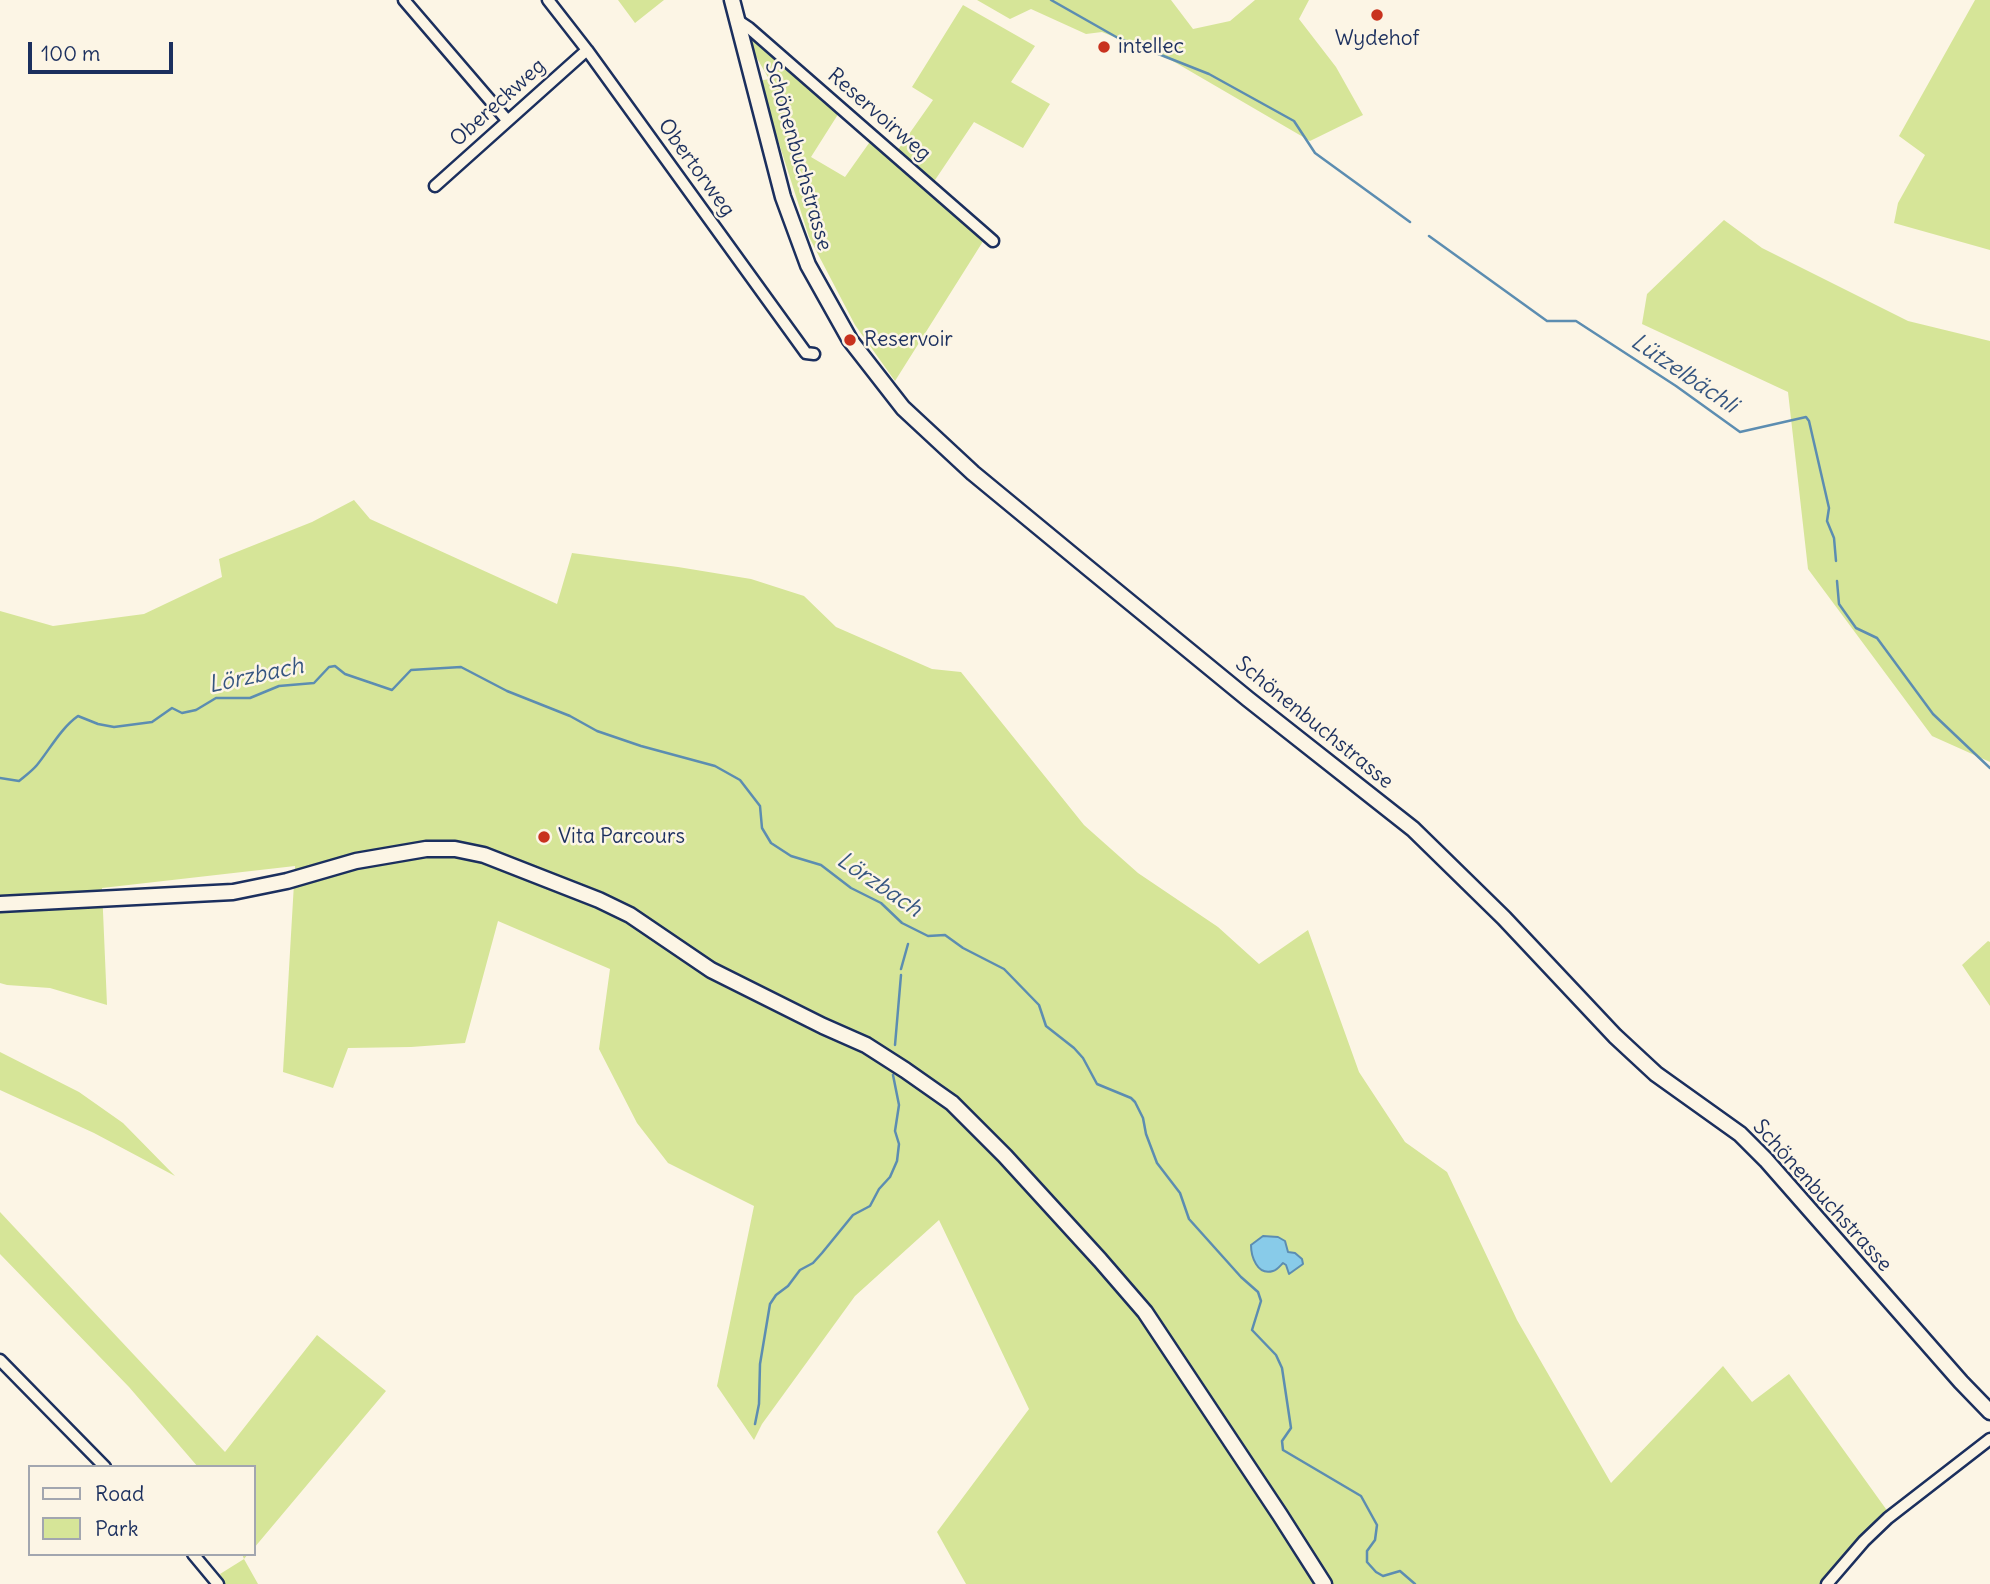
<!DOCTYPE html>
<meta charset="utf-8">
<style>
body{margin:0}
#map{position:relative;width:1990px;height:1584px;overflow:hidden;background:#fcf5e5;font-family:Delius,sans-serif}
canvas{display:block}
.legend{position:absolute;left:28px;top:1465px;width:228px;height:91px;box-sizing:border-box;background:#fcf5e5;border:2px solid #a2a6af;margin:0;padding:9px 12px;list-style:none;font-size:21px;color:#1b2f5e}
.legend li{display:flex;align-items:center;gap:14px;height:35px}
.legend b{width:35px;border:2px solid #a2a6af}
.scale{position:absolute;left:28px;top:42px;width:145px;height:32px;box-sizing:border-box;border:4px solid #1b2f5e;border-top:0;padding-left:9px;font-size:21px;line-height:24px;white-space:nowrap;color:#1b2f5e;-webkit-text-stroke:5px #fcf5e5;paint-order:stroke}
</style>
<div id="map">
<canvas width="1990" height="1584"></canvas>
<ul class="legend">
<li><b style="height:9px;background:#fcf5e5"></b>Road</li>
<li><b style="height:19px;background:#d6e598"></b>Park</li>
</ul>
<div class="scale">100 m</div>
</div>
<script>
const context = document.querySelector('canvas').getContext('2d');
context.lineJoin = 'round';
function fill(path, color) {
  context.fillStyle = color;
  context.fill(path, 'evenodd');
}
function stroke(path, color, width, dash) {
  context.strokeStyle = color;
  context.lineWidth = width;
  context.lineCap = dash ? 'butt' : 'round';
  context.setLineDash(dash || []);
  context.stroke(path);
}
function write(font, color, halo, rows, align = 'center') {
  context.font = font + ' Delius,sans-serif';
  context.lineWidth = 5;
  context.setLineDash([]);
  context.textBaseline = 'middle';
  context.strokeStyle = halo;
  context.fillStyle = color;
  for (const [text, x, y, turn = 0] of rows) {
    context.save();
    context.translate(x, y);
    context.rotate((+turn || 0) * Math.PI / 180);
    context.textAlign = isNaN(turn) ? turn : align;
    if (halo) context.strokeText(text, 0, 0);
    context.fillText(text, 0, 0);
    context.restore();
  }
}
fill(new Path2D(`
 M618,0H664L635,23Z
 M977,0H1171L1193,29L1230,21L1255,0H1309L1299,19L1336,67L1363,115L1310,141L1171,60L1102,32L1086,34L1031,9L1010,19Z
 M1975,0H1990V250L1894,223L1898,203L1925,155L1899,136Z
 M963,5L1035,46L1011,82L1050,104L1023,148L974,122L931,186L987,235L895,381L855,325L809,237L759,81L769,79L754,53L747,33L842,108L811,157L845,177L874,136L895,154L933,100L912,87Z
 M1724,220L1762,248L1908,321L1990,341V762L1932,736L1808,569L1788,392L1642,324L1647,294Z
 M354,500L370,519L557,604L572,553L678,567L751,579L804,596L836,627L932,669L961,672L1084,825L1138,873L1218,927L1259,964L1308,930L1359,1072L1405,1142L1447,1172L1517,1320L1611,1483L1723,1366L1752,1402L1789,1374L1891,1516L1827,1584H966L937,1532L1029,1409L939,1220L855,1296L762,1424L754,1440L717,1386L754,1206L668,1163L637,1123L599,1049L610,969L498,921L465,1043L411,1047L348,1048L333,1088L283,1072L295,866L102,888L107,1005L50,988L7,985L0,983V611L53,626L144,614L222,577L219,559L312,522Z
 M1988,941L1990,942V1006L1962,965Z
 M0,1052L79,1092L123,1123L175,1176L94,1133L0,1090Z
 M0,1212L225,1452L317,1335L386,1391L254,1548V1467H198L129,1387L0,1254Z
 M242,1554H248L244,1559L258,1584H225L220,1574L244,1559Z`), '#d6e598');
const water = new Path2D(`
 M1263,1236L1278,1237L1285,1241L1288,1252L1295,1253L1302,1259L1303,1264L1289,1274L1286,1265L1283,1263C1280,1266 1277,1270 1273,1271C1257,1276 1251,1256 1251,1245Z`);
fill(water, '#88cbe9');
stroke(water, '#5c8db1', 2);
stroke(new Path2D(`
 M1051,0L1118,38L1209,74L1294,121L1315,153L1410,222
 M1429,236L1547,321H1576L1676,386L1740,432L1806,417L1809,421L1829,508L1827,521L1834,538L1836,561
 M1837,581L1839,604L1856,628L1877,638L1933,714L1990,768
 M0,778L19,781C25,776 32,771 37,765C50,749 61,728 78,716L98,724L114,727L152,722L172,708L182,713L196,710L216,698H250L279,686L314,683L329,667L335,666L345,674L392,690L411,670L461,667L507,691L570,716L597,731L641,746L715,766L740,780L760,806L762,828L771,843L791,856L821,865L851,888L881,903L902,923L928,936L945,935L963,948L1004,969L1039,1005L1046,1026L1074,1048L1083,1058L1097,1084L1131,1098L1135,1102L1143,1118L1146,1134L1157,1163L1180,1193L1189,1219L1241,1277L1258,1292L1261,1301L1252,1330L1276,1355L1282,1368L1291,1428L1282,1441L1283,1450L1361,1496L1377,1525L1375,1540L1367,1551V1562L1376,1572L1383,1576L1400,1571L1415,1584
 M901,969L908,944
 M895,1045L901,975
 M755,1424L759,1404L760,1364L770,1304L776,1295L788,1286L800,1270L813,1263L822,1253L853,1215L870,1206L879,1189L890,1177L897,1161L899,1144L895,1131L899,1105L893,1075`), '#5c8db1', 2.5);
const street = new Path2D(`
 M404,0L507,120
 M548,0L587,50L806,353L814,354
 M737,20L749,28L993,241
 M435,186L587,50
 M0,1360L105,1467
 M193,1554L218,1584
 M1827,1584L1864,1541L1888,1518L1990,1439`);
const secondary = new Path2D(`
 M732,0L783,197L808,265L850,340L903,408L973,473L1087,567L1248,699L1413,829L1504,918L1615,1036L1656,1074L1740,1134L1766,1160L1961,1382L1990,1412
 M0,904L233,892L287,881L356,861L426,849H455L484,855L599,900L630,915L711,970L823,1026L866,1045L905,1070L952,1103L1005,1156L1100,1260L1145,1312L1280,1515L1324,1584`);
stroke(street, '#1b2f5e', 15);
stroke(secondary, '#1b2f5e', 19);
stroke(street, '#fcf5e5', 10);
stroke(secondary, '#fcf5e5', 14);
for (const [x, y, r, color] of [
 [1377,15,7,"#c8321e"],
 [1104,47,7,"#c8321e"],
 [850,340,7,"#c8321e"],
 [544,837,7,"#c8321e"]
]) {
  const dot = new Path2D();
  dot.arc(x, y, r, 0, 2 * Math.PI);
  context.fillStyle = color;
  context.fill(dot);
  stroke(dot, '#fcf5e5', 2.5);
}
write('21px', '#1b2f5e', '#fcf5e5', [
 ["Wydehof",1377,39,"center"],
 ["intellec",1118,47],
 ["Reservoir",864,340],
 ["Vita Parcours",558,837]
], 'left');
write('21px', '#1b2f5e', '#fcf5e5', [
 ["Obereckweg",498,103,-42],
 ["Reservoirweg",879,115,41],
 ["Schönenbuchstrasse",798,156,74],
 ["Obertorweg",696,168,54],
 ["Schönenbuchstrasse",1314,723,39],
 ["Schönenbuchstrasse",1822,1196,48]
]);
write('italic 23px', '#365681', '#fcf5e5', [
 ["Lützelbächli",1684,374,34],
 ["Lörzbach",256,676,-12],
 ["Lörzbach",879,885,34]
]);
</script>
